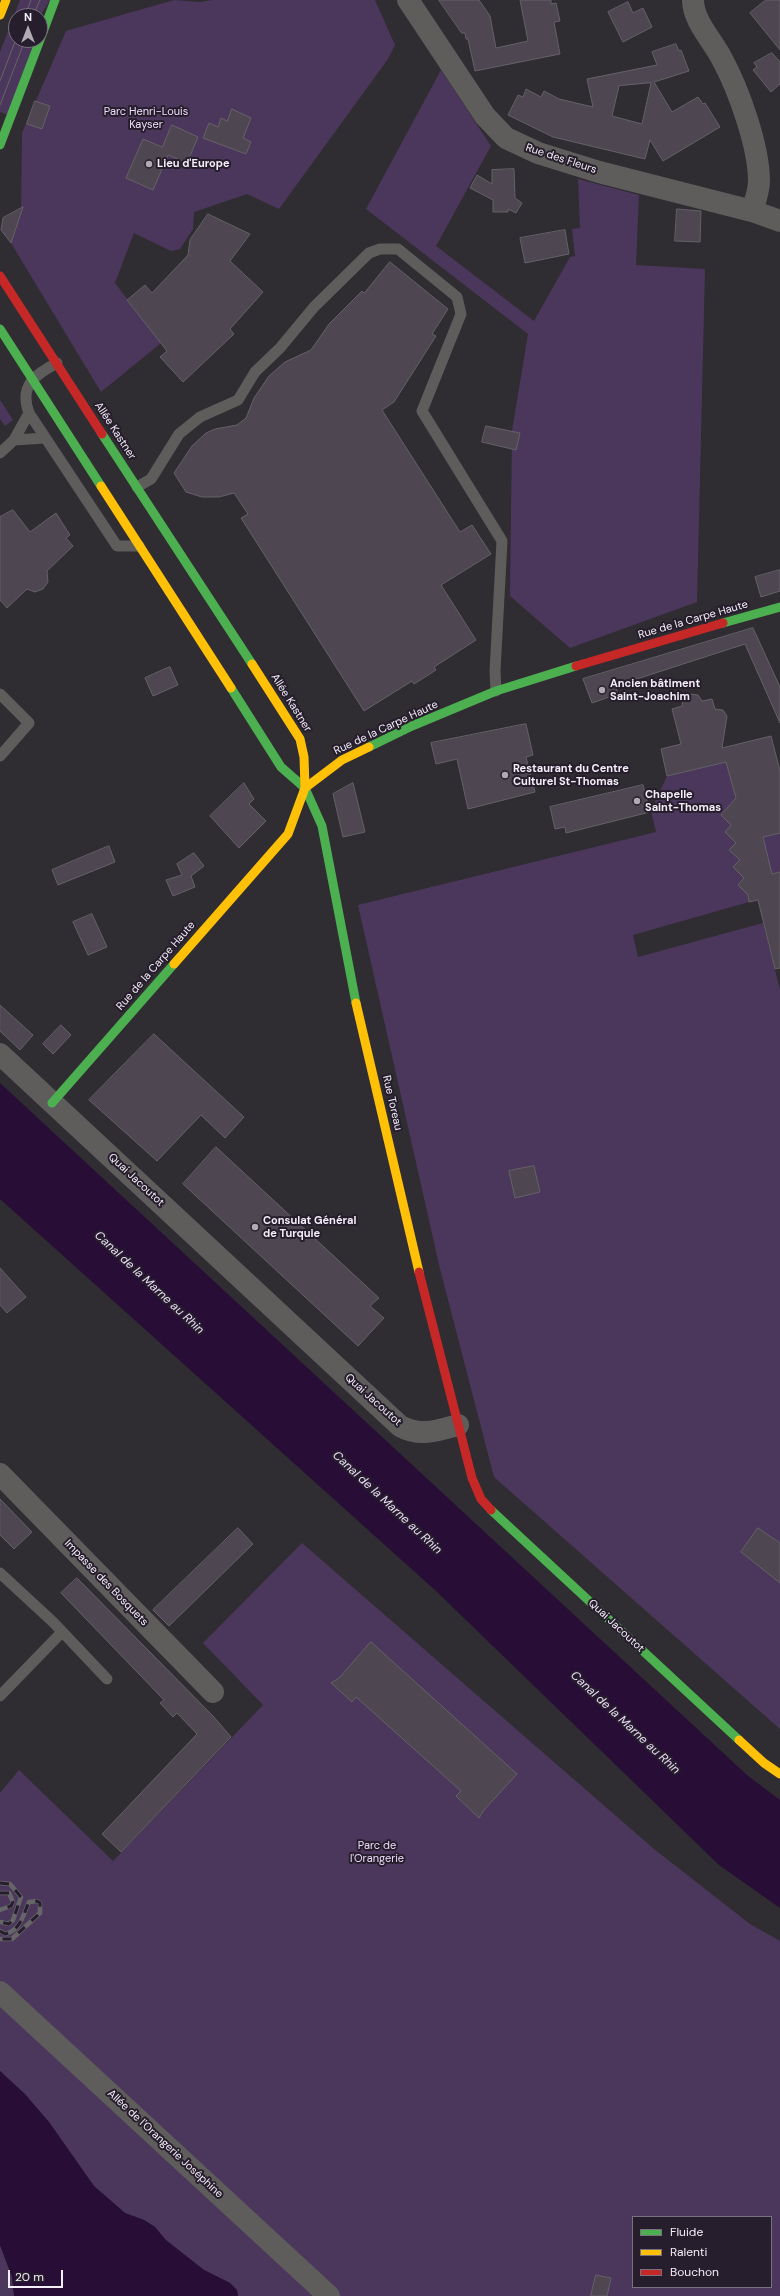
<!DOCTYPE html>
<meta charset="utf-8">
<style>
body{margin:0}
#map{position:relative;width:780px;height:2296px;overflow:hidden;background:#2f2c32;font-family:"DM Sans",sans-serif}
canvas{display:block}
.legend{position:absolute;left:632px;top:2216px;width:140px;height:72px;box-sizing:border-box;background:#261e2c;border:1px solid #78717e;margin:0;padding:5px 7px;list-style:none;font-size:12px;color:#f4eef8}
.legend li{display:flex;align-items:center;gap:8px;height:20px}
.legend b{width:20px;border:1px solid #78717e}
.north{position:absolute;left:8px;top:8px;width:40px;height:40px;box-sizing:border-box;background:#261e2c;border:1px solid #78717e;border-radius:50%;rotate:0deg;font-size:11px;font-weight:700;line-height:16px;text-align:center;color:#f4eef8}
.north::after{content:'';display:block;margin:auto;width:14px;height:18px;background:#afaab3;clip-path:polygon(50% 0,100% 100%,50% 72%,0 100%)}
.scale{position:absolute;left:8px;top:2270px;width:55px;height:18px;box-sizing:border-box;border:2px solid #f4eef8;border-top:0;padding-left:5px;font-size:12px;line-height:14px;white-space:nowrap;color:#f4eef8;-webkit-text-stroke:3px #261e2c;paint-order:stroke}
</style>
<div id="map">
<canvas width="780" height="2296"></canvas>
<ul class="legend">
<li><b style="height:5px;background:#4caf50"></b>Fluide</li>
<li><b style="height:5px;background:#ffc107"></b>Ralenti</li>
<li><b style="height:5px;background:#c62828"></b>Bouchon</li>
</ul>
<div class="north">N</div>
<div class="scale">20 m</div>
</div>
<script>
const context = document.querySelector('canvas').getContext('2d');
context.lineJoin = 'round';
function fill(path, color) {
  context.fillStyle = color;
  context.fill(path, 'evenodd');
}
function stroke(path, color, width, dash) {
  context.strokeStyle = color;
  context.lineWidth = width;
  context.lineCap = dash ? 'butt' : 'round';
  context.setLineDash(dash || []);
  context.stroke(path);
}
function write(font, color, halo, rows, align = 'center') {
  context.font = font + ' "DM Sans",sans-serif';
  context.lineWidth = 4;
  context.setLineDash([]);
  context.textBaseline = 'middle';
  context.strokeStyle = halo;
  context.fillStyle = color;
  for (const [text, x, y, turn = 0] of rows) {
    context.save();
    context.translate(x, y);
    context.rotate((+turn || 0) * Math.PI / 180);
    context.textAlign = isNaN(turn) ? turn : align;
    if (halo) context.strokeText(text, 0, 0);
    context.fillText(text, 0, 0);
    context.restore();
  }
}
fill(new Path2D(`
 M20,0H50L40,16H16V40H35L8,115L0,112V52Z
 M174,0L199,2L213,0H375L395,45L388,59L279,209L247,194L194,212L193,229L180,249L171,251L134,233L115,283L161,343L101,392L11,243L21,213L22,133L66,31Z
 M441,70L491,146L436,246L534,321L570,257L575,256L572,229L580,228L578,179L639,195L636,265L705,269L697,602L570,648L510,596L512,431L528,334L366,209Z
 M0,400L13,420L5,426L0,419Z
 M726,762L736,798L721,815L731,825L725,832L736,843L729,850L740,860L733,867L744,878L738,885L748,895L749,902L633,935L638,957L763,923L780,990V1729L494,1477L440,1269L358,905L656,832L651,811L667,776Z
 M761,827L780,833V872L772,876Z
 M302,1543L654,1849L750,1924L780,1941V2296H238L237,2290L230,2283L204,2270L165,2240L155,2227L144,2220L125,2213L94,2186L49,2122L0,2071V1793L19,1770L113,1861L263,1705L203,1643ZM633,2217H771V2287H633Z
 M0,2245L12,2277L14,2296H0Z`), '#4c375c');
fill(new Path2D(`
 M0,1083L747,1775L780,1800V1908L719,1865L436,1591L0,1199Z
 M0,2071L25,2094L49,2122L94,2186L125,2213L144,2220L155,2227L166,2240L204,2270L230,2283L237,2290L238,2296H14L12,2277L0,2245Z`), '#280e37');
const building = new Path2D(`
 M439,0H479L490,16L496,48L528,41L520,0H551V4L556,3L560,21L554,22L560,54L475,71L468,39H466L465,33H462Z
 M766,0H780V50L750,13Z
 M628,2L633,13L643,8L652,27L623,42L608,12Z
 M676,44L679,51L681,50L689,71L654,82L672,112L698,97L703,104L705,103L720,127L663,161L650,140L645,159L553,137L508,115L518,95L523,97L526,89L541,97L544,91L559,99L593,107L587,79L657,65L652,52ZM651,83L642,124L612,116L619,86Z
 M772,53L780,62V84L771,92L753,70L757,67L754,63Z
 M35,101L50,106L42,129L27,124Z
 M232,109L251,118L243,138L251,142L246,154L203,138L209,123L218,127L221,118L227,121Z
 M172,125L198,137L187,163L168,155L153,190L126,178L143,139L162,147Z
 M514,169L515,198L522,203L516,213L508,209V212H493V200L470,188L477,175L492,184V170Z
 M23,207L11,243L1,230L3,218Z
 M677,209L701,211L700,242L675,241Z
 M208,214L250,234L230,261L263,292L230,329L234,334L183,382L160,357L167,351L127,300L145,285L152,293L188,255L190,240Z
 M565,230L569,254L525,263L520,238Z
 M390,262L448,309L432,334L436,336L394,402L382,410L460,532L472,525L491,554L441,585L476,640L434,667L436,670L414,684L412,681L364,711L241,518L248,514L234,493L219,497H202L186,492L174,473L192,446L206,433L215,429L237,425L246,418L254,398L269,376L285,362L311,350L329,324L362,291L364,293Z
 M486,426L520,433L516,450L482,442Z
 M13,510L30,532L56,513L70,535L66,538L73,546L47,571L48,582L43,589L35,592L27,589L7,608L0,600V517Z
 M780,570V591L761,597L755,577Z
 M753,628L780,687V723L745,644L615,686L618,694L592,703L583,679Z
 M170,667L178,685L153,696L145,678Z
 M690,694L698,695L702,701L712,699L715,709L723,710L727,716L722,748L771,736L780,771V833L763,837L772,874L780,872V968L775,969L758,900L749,902L748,895L738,885L744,878L733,867L740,860L729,850L736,843L725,832L731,825L721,815L736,798L726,762L667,776L661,749L681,744L672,709L682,706L683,698Z
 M526,724L533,755L526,757L535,792L468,809L457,759L436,764L431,743Z
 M244,783L254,799L249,804L266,821L239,848L210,816Z
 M353,783L365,832L343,837L333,794Z
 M643,785L650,812L566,833L565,827L555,829L550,807Z
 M109,846L115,862L58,885L52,870Z
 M194,853L204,866L191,876L195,887L173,896L166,880L182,875L177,864Z
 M92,914L107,947L88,955L73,922Z
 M0,1005L33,1035L20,1050L0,1031Z
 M61,1025L71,1035L53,1054L43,1044Z
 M154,1034L244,1117L225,1138L201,1115L157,1161L89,1100Z
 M216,1147L379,1298L370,1306L384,1318L358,1346L183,1184Z
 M534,1166L540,1192L515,1198L509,1171Z
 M0,1268L26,1297L7,1313L0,1305Z
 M0,1499L32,1532L14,1549L0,1535Z
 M238,1528L253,1544L169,1626L153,1610Z
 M758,1528L780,1543V1583L741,1552Z
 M77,1578L213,1716L231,1737L121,1852L102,1834L197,1734L177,1713L173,1717L160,1703L164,1700L61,1593Z
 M371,1642L517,1774L484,1810L479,1818L456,1796L461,1791L356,1697L352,1702L331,1683L339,1678Z
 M596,2275L611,2278L607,2296H591Z`);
fill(building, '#4e4752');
stroke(building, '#646167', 1);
stroke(new Path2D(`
 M29,413L117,546H139
 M14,440L45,438
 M0,453L14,440L29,413C19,386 34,375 57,363
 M137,487L151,479L179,434L200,417L238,400L255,372L280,348L314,307L369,253L380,249H398L457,297L461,314L422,411L502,541L495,671L496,691
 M0,694L29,723L0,756
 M0,1573L53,1622L107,1679
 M0,1696L62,1632`), '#5e5d5c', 11);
stroke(new Path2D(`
 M408,0L485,116L506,138L538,153L599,172L752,211L780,221
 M693,0C693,21 713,41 722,59C739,90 759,147 759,181C759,191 755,202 752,211
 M0,1054L400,1426C420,1437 436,1431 458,1425
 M0,1474L213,1692
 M0,1992L329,2296`), '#5e5d5c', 22);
stroke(new Path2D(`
 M40,40L55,0
 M0,145L40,40
 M0,329L101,486
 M102,434L252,664
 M723,623L780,607
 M231,688L281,767L305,788L322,826L356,1003
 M369,747L412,726L496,691L576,666
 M52,1103L174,964
 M491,1510L739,1740`), '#4caf50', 9);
stroke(new Path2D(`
 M0,15L6,0
 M101,486L231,688
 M252,664L300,739L304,757L305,788
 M174,964L288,834L305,788L342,760L369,747
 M356,1003L419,1272
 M739,1740L764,1763L780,1774`), '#ffc107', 9);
stroke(new Path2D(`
 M0,276L102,434
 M576,666L723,623
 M419,1272L472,1478L481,1499L491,1510`), '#c62828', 9);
stroke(new Path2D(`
 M25,16L31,0
 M33,16L40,0
 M0,81L16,39
 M0,105L25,40`), '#666568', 1);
const rail = new Path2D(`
 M0,1883L10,1884L21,1897L13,1920L9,1924L0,1922
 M0,1893H9L13,1902L11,1906L0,1910
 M0,1931L5,1934C21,1930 23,1915 29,1902L37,1901L40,1903V1913L12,1939H0`);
stroke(rail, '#666568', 4.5);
stroke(rail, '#261e2c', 3, [9]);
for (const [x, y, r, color] of [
 [149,164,4,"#afaab3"],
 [602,690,4,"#afaab3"],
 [505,775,4,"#afaab3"],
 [637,801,4,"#afaab3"],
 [255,1227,4,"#afaab3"]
]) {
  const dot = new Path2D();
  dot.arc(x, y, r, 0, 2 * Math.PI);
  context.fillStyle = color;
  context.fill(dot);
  stroke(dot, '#261e2c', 1.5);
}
write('11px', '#eddcfa', '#261e2c', [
 ["Parc Henri-Louis",146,112],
 ["Kayser",146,125],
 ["Parc de",377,1846],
 ["l'Orangerie",377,1859]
]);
write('11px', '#f4eef8', '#261e2c', [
 ["Rue des Fleurs",561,159,18],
 ["Allée Kastner",115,431,57],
 ["Rue de la Carpe Haute",693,620,-16],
 ["Allée Kastner",291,703,58],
 ["Rue de la Carpe Haute",386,728,-25],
 ["Rue de la Carpe Haute",156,966,-49],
 ["Rue Toreau",392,1103,77],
 ["Quai Jacoutot",136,1180,43],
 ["Quai Jacoutot",373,1400,42],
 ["Impasse des Bosquets",106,1583,46],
 ["Quai Jacoutot",616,1626,43],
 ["Allée de l'Orangerie Joséphine",165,2144,43]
]);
write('bold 11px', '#f4eef8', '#261e2c', [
 ["Lieu d'Europe",157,164],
 ["Ancien bâtiment",610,684],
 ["Saint-Joachim",610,697],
 ["Restaurant du Centre",513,769],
 ["Culturel St-Thomas",513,782],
 ["Chapelle",645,795],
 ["Saint-Thomas",645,808],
 ["Consulat Général",263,1221],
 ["de Turquie",263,1234]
], 'left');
write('italic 12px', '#ecdbf9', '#261e2c', [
 ["Canal de la Marne au Rhin",149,1283,43],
 ["Canal de la Marne au Rhin",387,1503,43],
 ["Canal de la Marne au Rhin",625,1723,43]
]);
</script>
